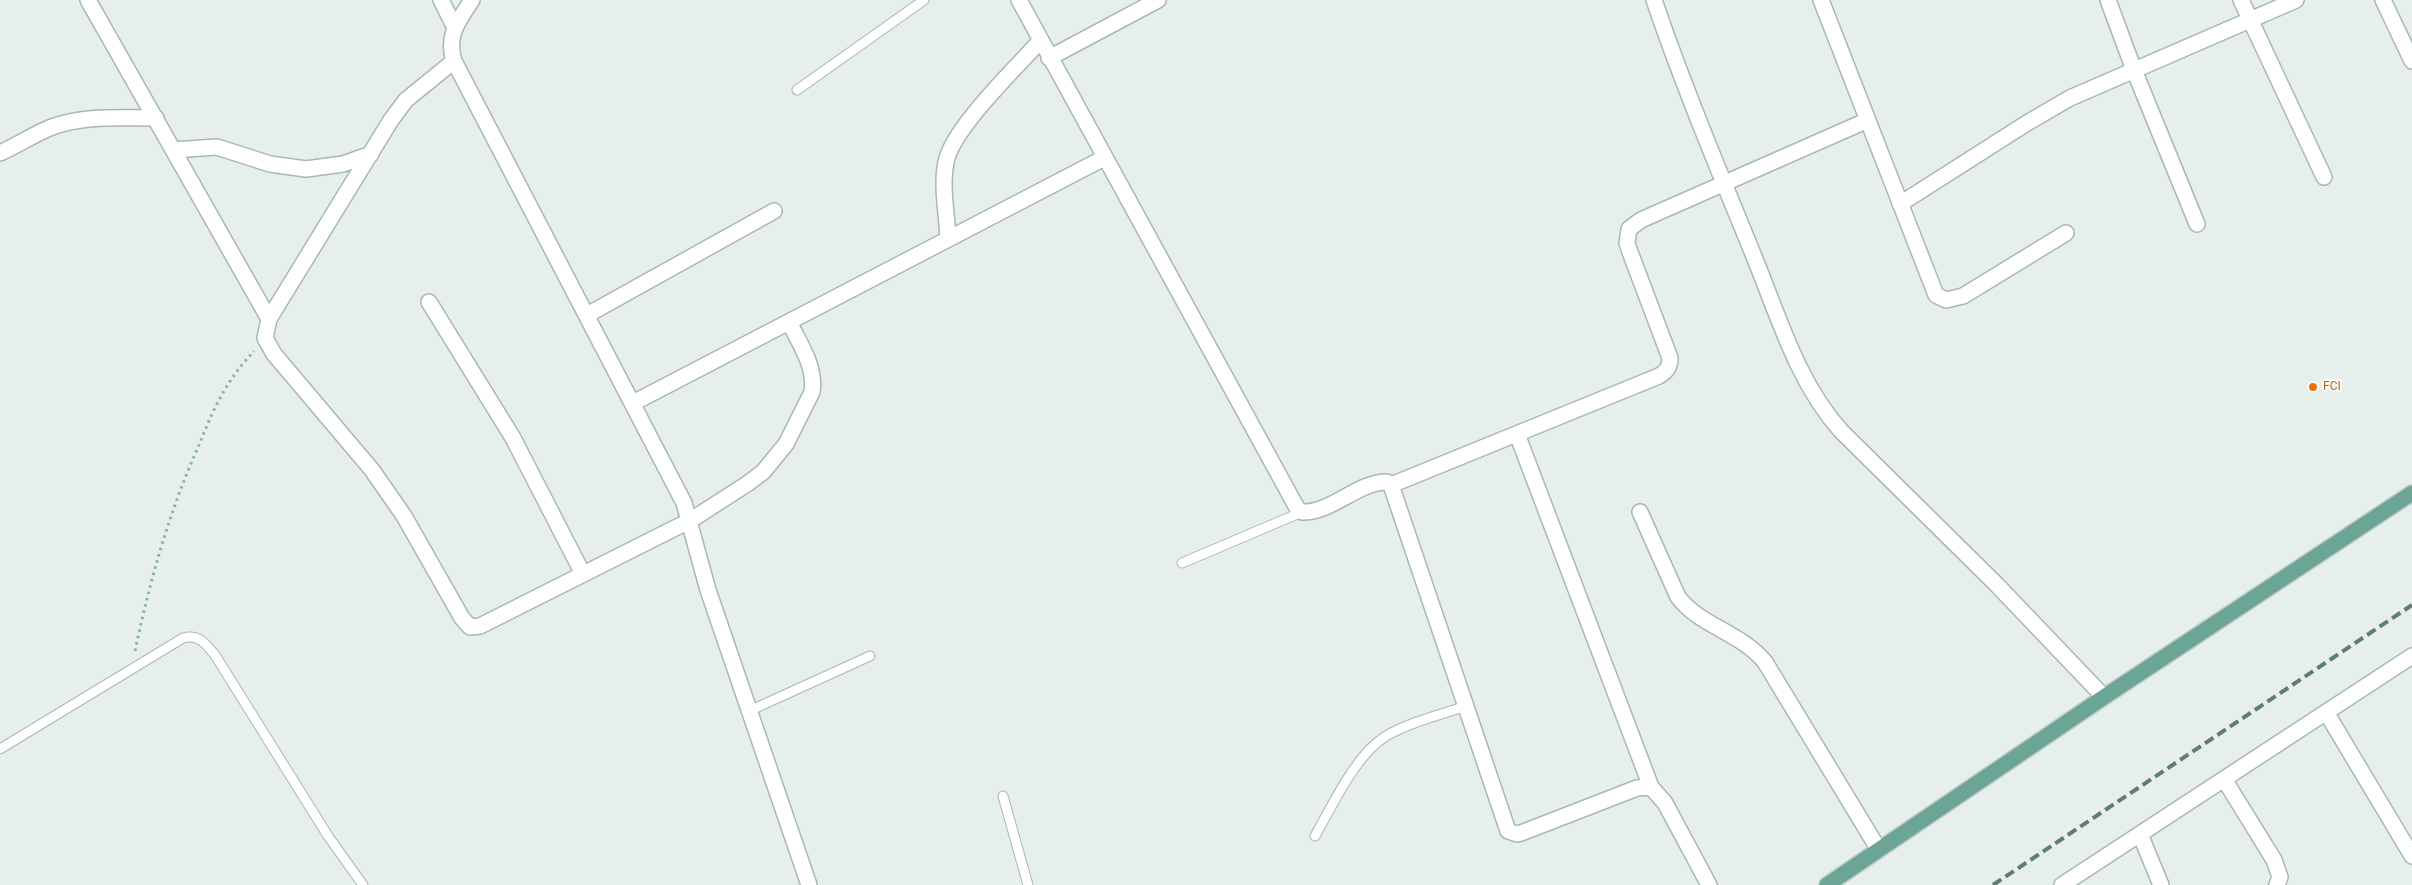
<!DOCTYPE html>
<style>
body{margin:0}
canvas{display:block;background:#e6efeb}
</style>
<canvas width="2412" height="885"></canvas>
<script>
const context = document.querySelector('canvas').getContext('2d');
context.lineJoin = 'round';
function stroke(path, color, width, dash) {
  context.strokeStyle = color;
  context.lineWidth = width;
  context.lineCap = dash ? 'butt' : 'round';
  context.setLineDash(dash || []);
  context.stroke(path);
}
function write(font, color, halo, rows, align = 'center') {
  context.font = font + ' Roboto,sans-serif';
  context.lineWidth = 4;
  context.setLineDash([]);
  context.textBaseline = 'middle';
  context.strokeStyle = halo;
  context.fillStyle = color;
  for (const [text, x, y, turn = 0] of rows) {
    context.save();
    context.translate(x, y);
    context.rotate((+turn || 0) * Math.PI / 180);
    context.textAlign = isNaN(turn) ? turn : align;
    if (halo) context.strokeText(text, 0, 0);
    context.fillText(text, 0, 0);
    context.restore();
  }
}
const lane = new Path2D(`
 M797,90L924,0
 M1182,563L1302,512
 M749,711L870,656
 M0,749L183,638C199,634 205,643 215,655L328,836L363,885
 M1003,796L1028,885
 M1315,836C1333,805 1355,755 1386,736C1410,722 1440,715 1466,706`);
const street = new Path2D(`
 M88,0L269,319
 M441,0L454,26
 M472,0C458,21 446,36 454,61L684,503L708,590L809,885
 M1019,0L1297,508L1302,512C1332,513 1357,482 1387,482L1391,485L1508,831L1517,834L1521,833L1637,788L1651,787L1665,803L1709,885
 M1654,0C1684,88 1720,173 1755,259C1779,318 1798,383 1841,431L1996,584L2104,697
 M1821,0L1936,295L1946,300L1963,296L2066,233
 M2108,0L2134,70L2197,224
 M2241,0L2324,177
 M2383,0L2412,61
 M1049,58L1158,0
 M454,61L406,100L391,120L269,319L265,338L274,354L372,470L404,516L462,618L470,627L480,626L691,520L747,484L763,472L786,444L812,392C816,367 800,344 789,322
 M173,150L217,147L270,164L306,169L343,164L371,154
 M0,153C18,145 34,134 52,127C84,115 122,118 156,118
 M1900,204L2027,123L2070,98L2296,0
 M948,239C947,214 941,186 946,162C952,129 1016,68 1040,41
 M429,302L513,438L583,574
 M587,315L774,211
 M633,403L1104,158
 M1517,434L1651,787
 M1391,485L1659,376C1667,371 1670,367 1670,358L1630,252L1627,243L1629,229L1641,220L1868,120
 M1640,512L1678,597C1700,626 1740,632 1765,662L1879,850
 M2326,712L2412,856
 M2224,779L2274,860L2280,877L2277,885
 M2140,834L2161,885
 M2062,885L2412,656`);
const primary = new Path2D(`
 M1827,885L2104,697L2412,493`);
stroke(lane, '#a8b8b2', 11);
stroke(street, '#a8b8b2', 18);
stroke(primary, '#c2cac8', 18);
stroke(new Path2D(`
 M135,651C150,580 169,512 199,445C208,423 217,400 231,380C237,370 246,360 254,351`), '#86b3a5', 3, [2.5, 4]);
stroke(lane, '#fff', 9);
stroke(street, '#fff', 15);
stroke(primary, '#6aa596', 15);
stroke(new Path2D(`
 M1993,885L2412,605`), '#5f7d75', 4, [10, 5]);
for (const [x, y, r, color] of [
 [2313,387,5,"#e8710a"]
]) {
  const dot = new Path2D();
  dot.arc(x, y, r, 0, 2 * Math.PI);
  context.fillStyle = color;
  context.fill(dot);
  stroke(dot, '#f7fbf9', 2);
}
write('12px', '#c56008', '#f7fbf9', [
 ["FCI",2323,387]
], 'left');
</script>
